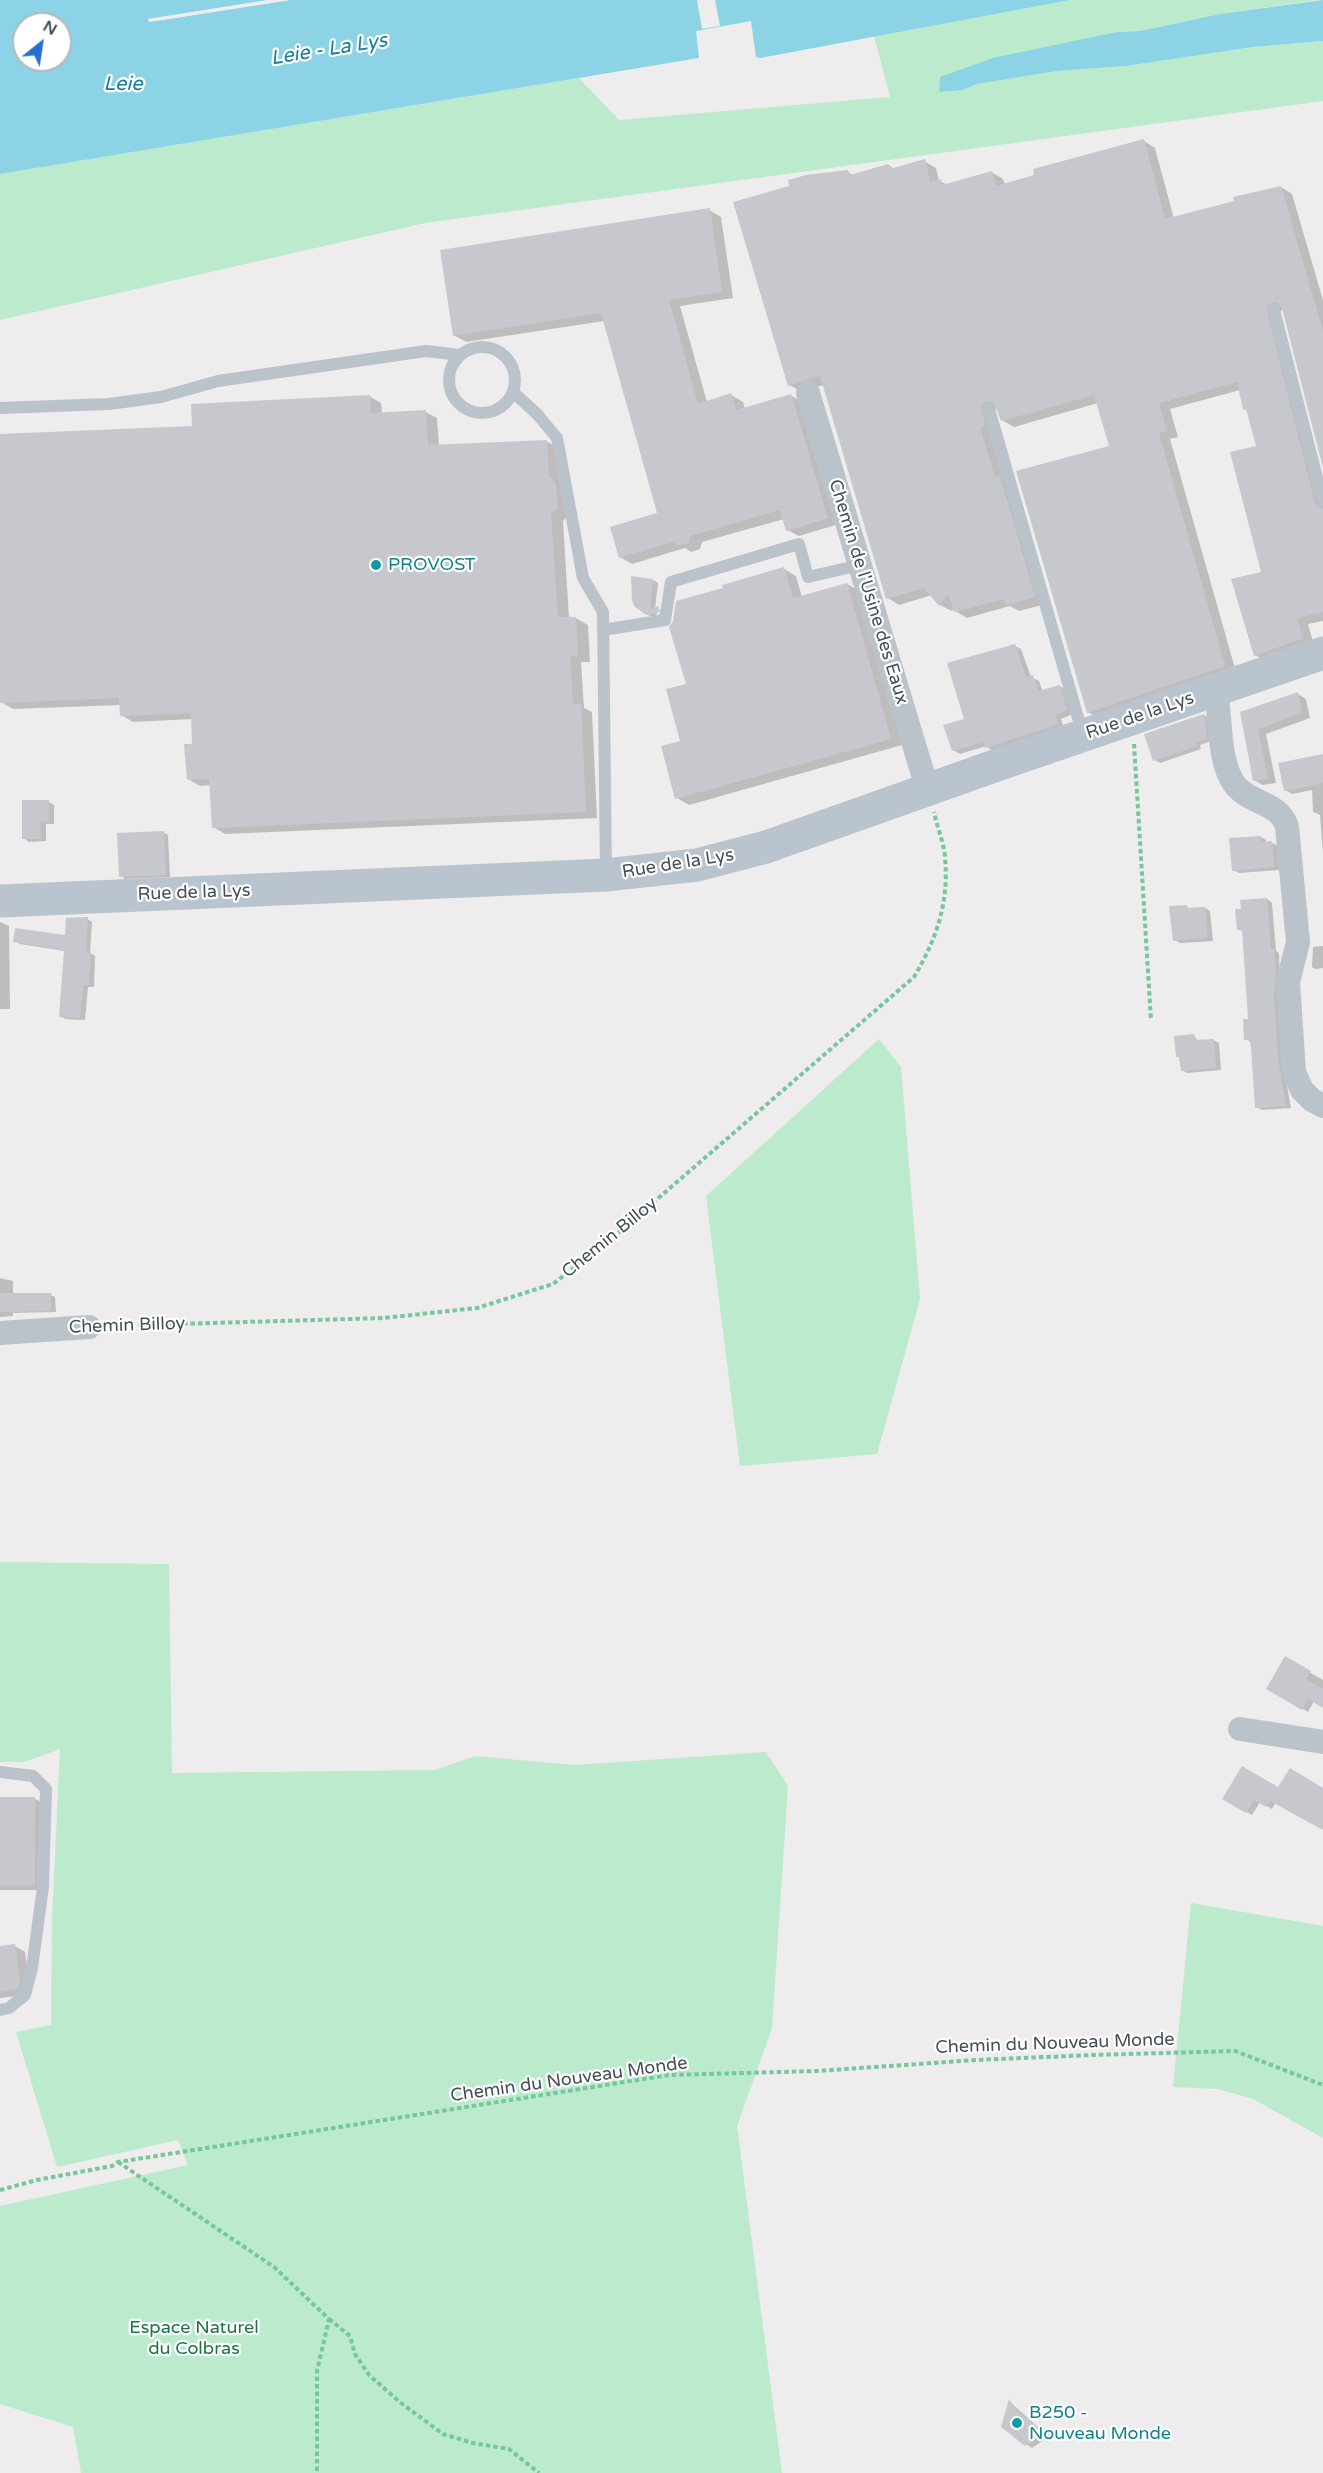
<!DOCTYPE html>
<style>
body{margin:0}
#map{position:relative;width:1323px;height:2473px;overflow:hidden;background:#eeecec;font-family:"Varela Round",sans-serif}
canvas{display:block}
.north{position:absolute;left:12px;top:12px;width:60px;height:60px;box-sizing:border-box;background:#fff;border:2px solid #b5b9bc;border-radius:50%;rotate:30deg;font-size:16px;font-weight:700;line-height:24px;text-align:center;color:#454f57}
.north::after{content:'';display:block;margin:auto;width:21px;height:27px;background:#2571cf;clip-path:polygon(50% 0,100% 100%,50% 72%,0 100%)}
</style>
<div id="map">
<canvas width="1323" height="2473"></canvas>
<div class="north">N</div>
</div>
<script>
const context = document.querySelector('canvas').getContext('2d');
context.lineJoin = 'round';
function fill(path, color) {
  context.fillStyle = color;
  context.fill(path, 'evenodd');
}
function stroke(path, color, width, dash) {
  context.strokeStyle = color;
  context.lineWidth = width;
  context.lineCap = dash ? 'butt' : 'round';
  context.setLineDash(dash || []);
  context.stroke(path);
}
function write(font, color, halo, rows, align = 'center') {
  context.font = font + ' "Varela Round",sans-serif';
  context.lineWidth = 4.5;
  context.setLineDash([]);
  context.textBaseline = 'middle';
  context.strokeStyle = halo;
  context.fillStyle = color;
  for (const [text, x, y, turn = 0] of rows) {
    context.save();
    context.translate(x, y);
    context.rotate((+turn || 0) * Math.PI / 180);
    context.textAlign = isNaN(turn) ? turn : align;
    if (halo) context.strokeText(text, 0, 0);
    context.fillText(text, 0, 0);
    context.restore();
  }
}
fill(new Path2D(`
 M1070,0H1318L1220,14L1140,31L1117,32L940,77L939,92L963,90L977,84L1057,71L1126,66L1253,47L1323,41V101L425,223L0,320V174L579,78L619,120L890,97L874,36Z
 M879,1039L901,1067L920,1299L877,1454L740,1466L706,1196Z
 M0,1562L169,1564L172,1773L435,1770L475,1756L575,1765L766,1752L788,1786L772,2028L737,2126L782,2473H81L73,2427L0,2404V2206L188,2165L178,2140L57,2167L16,2032L51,2025L52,1920L60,1749L24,1762H0Z
 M1191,1903L1323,1926V2138L1253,2099L1218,2089L1173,2087Z`), '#bbeacd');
fill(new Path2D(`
 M0,0H268L149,19V22L290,0H1070L760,58L756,57L751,21L696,31L699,58L0,174ZM24,24H60V60H24Z
 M1323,0V41L1253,47L1126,66L1057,71L977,84L963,90L939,92L940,77L993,58L1117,32L1140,31L1220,14Z`), '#8bd3e5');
fill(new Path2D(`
 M268,0H290L149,22L148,19Z
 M697,0H715L720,26L702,29Z`), '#eeecec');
fill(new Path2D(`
 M1144,141L1155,148L1174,219L1281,187L1292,194L1323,300V467L1284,308L1278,314L1323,498V621L1308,624L1314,645L1267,662L1255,655L1263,573L1258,447L1249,411L1244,409L1240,390L1170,409L1178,437L1170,439L1236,672L1100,719L1088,712L1111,447L1098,403L1014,427L1002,420L998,408L994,410L1046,604L1019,611L1010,606L967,618L955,611L954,608L952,611L940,605L932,595L899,605L888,598L824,385L801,391L789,385L848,172L854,176L893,169L924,161L936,168L939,181L948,185L991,172L1003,179L1005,185Z
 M709,210L721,217L733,298L680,306L707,402L731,395L743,402L745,409L790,395L802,402L839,524L799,536L787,530L784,519L702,542L700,549L691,552L685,548L632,564L620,557L659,514L604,321L466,342L454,335Z
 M369,396L381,403L382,414L425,412L437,418L439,446L546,441L558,448L569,515L563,521L569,618H576L588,625L590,662H581L584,708L592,712L597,818L225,834L213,827L211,785L200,786L188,779L194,746L193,719L133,722L121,715V705L13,709L1,702L0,436L194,427Z
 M784,569L796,576L802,597L847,584L859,591L902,745L689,805L677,798L688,685Z
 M653,580L658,583L655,609L664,611L659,616L660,611H657L656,616L652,617L646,614Z
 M1015,646L1021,649L1031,677L1039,681L1043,692L1060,686L1066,690L1073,714L1061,719L1064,728L993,751L986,746L960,754L953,750L966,720Z
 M1298,694L1306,699L1310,718L1266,734L1276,783L1263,785L1254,780L1242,713Z
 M1204,715L1209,718L1211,741L1200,745L1201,749L1160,763L1155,760L1146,735Z
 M1323,756V854L1320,815L1313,812L1312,790L1292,794L1285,790Z
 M49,802L54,805V824H46V841L29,842L24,838Z
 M164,833L168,835L170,877L125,879L121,876Z
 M1261,837L1266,840V843H1272L1278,846L1279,870L1239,873L1233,870Z
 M1267,899L1272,903L1276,951L1279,953L1283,1063L1291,1108L1262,1110L1256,1107L1252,1043L1246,1039L1250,1020L1244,932L1238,929L1242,910Z
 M1187,907L1191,909L1205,908L1210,911L1213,941L1180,943L1175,940Z
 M87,919L92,922L90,953L95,956L94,987H88L85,1020L65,1019L60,1016L65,951L20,944L15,941L66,936Z
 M0,922L9,926L10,1009H0Z
 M1323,946V968L1315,969L1312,967L1313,947Z
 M1194,1036L1199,1042L1213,1040L1219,1043L1221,1070L1187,1073L1182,1070Z
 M0,1278L13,1281V1295H50L55,1297L56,1312L13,1313V1316L0,1317Z
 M1285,1658L1323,1680V1706L1314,1701L1308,1712L1268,1688Z
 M1278,1789L1323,1790V1829L1276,1802L1272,1809L1260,1802L1252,1815L1224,1799Z
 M0,1799H35L43,1803L42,1890H0Z
 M15,1946L25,1952L30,1988L28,1995L0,1998V1948Z
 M1010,2402L1039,2428L1053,2434L1032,2448L1026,2444Z`), '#0003');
fill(new Path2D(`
 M1144,139L1165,219L1234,201L1233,197L1281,186L1323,331V468L1282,308L1276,302L1269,304L1266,307L1315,503L1323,509V612L1297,618L1303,638L1254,656L1231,579L1261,572L1230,452L1256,446L1246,409L1243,410L1237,382L1159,403L1167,431L1159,433L1225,666L1087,713L1016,471L1109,446L1094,395L1001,421L994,403L987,401L981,406L985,426L980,427L995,477L1000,476L1035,597L1006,605L1004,599L954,612L948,594L939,606L924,588L886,599L820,376L788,386L733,202L789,186L788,180L806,175L848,170L850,175L888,164L893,168L925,159L930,182L941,179L942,185L992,171L996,186L1034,175L1033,169Z
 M710,208L722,292L669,300L698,404L731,393L736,410L791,394L828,518L786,531L780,510L690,536L689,543L678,546L673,542L619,558L610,527L657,513L601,313L453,336L440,250Z
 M370,395L371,413L426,410L428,445L547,440L549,477L556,483L558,508L551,514L558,617H576L578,656H570L573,704H581L586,812L212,828L209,779L187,780L184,744H192L191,713L120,716L119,698L0,703V434L192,426L191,404Z
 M784,567L793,598L847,583L891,739L675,799L661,746L680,741L666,689L686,684L669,627L673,621L676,601L723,588L722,585Z
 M631,576L653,579L650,609L659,606L658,613L646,615L634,606L632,600Z
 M1015,644L1026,677L1033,675L1038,691L1060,685L1067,710L1055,715L1059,724L985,748L983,742L952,751L943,725L964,719L947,663Z
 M1298,692L1302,713L1258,729L1268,779L1253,781L1240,712Z
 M1204,714L1207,738L1196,742L1197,746L1153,761L1144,734Z
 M1323,754V783L1284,791L1278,763Z
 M22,800H49V822H40L41,839H22Z
 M164,831L166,875L119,877L117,833Z
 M1261,836V842L1272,841L1274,867L1232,871L1229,838Z
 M1267,898L1271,949H1274L1276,972L1274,996L1278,1059L1286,1106L1255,1108L1251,1048L1250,1040H1244L1243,1019H1248L1242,930H1237L1235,909H1241L1240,900Z
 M1187,905V908L1205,907L1208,938L1173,941L1169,906Z
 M88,917L86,951H91L89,985H83L80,1018L59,1017L64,950L13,942L15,928L65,935L66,918Z
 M1194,1034L1195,1040L1214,1039L1216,1068L1181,1071L1179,1057H1176L1174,1036Z
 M0,1293H51V1311L0,1312Z
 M1285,1656L1311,1671L1306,1679L1323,1689V1708L1308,1699L1302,1710L1266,1689Z
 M1242,1766L1278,1787L1290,1768L1323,1788V1830L1270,1801L1266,1807L1254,1800L1246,1813L1222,1799Z
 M0,1797H35V1886H0Z
 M15,1944L20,1981L18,1989L0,1992V1946Z
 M1009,2399L1017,2411L1036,2426L1050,2430L1025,2446L1001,2427Z`), '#c6c8ce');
stroke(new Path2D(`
 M1134,744L1151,1020
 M108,1326L384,1318L477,1308L553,1284L611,1239L914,977C937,938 949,903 945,857C944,843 937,827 934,812
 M118,2162L274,2267L329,2319L317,2371V2473
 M0,2190L37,2180L112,2166L118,2162L669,2075L817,2071L976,2060L1092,2055L1235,2051L1323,2085
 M329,2319L350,2336L355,2354L369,2375L401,2403L443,2434L473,2443L509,2449L539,2473`), '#76c69e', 4, [4.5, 3]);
stroke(new Path2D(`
 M1274,310L1323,501
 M449 380a33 33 0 1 1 66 0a33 33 0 1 1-66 0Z
 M513,392L537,414L557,438L583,578L603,612L606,875
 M0,408L109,404L161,397L218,381L426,351L460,355
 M989,409L1083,735
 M603,630L665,620L671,582L799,544L808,577L860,565
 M0,1772L33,1776L46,1789L43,1887L32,1968L25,1995L9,2008L0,2010`), '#bbc3ca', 12);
stroke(new Path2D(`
 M808,393L928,791
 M1216,691C1221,718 1218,763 1235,785C1250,804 1280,802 1287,827L1298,942L1288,982L1294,1072L1302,1090L1312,1100L1323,1106
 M0,1333L89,1327
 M1240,1729L1323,1742`), '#bbc3ca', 24);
stroke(new Path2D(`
 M0,901L606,875L697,865L766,847L1000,764L1323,653`), '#bac4cf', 33);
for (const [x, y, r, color] of [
 [376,565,6,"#0f9aa8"],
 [1017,2423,6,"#0f9aa8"]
]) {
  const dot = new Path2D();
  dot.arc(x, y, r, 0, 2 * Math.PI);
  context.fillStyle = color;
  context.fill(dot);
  stroke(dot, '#fff', 2);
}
write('18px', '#0d838f', '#fff', [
 ["PROVOST",388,565],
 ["B250 -",1029,2413],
 ["Nouveau Monde",1029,2434]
], 'left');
write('18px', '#454f57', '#fff', [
 ["Chemin de l'Usine des Eaux",868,592,73],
 ["Rue de la Lys",1140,716,-19],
 ["Rue de la Lys",678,864,-9],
 ["Rue de la Lys",194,893,-2],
 ["Chemin Billoy",610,1238,-39],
 ["Chemin Billoy",127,1326,-2],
 ["Chemin du Nouveau Monde",1055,2044,-2],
 ["Chemin du Nouveau Monde",569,2080,-8]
]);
write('18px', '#1c7346', '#fff', [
 ["Espace Naturel",194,2328],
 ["du Colbras",194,2349]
]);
write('italic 20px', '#15809a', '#fff', [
 ["Leie - La Lys",329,50,-9],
 ["Leie",123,85]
]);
</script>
